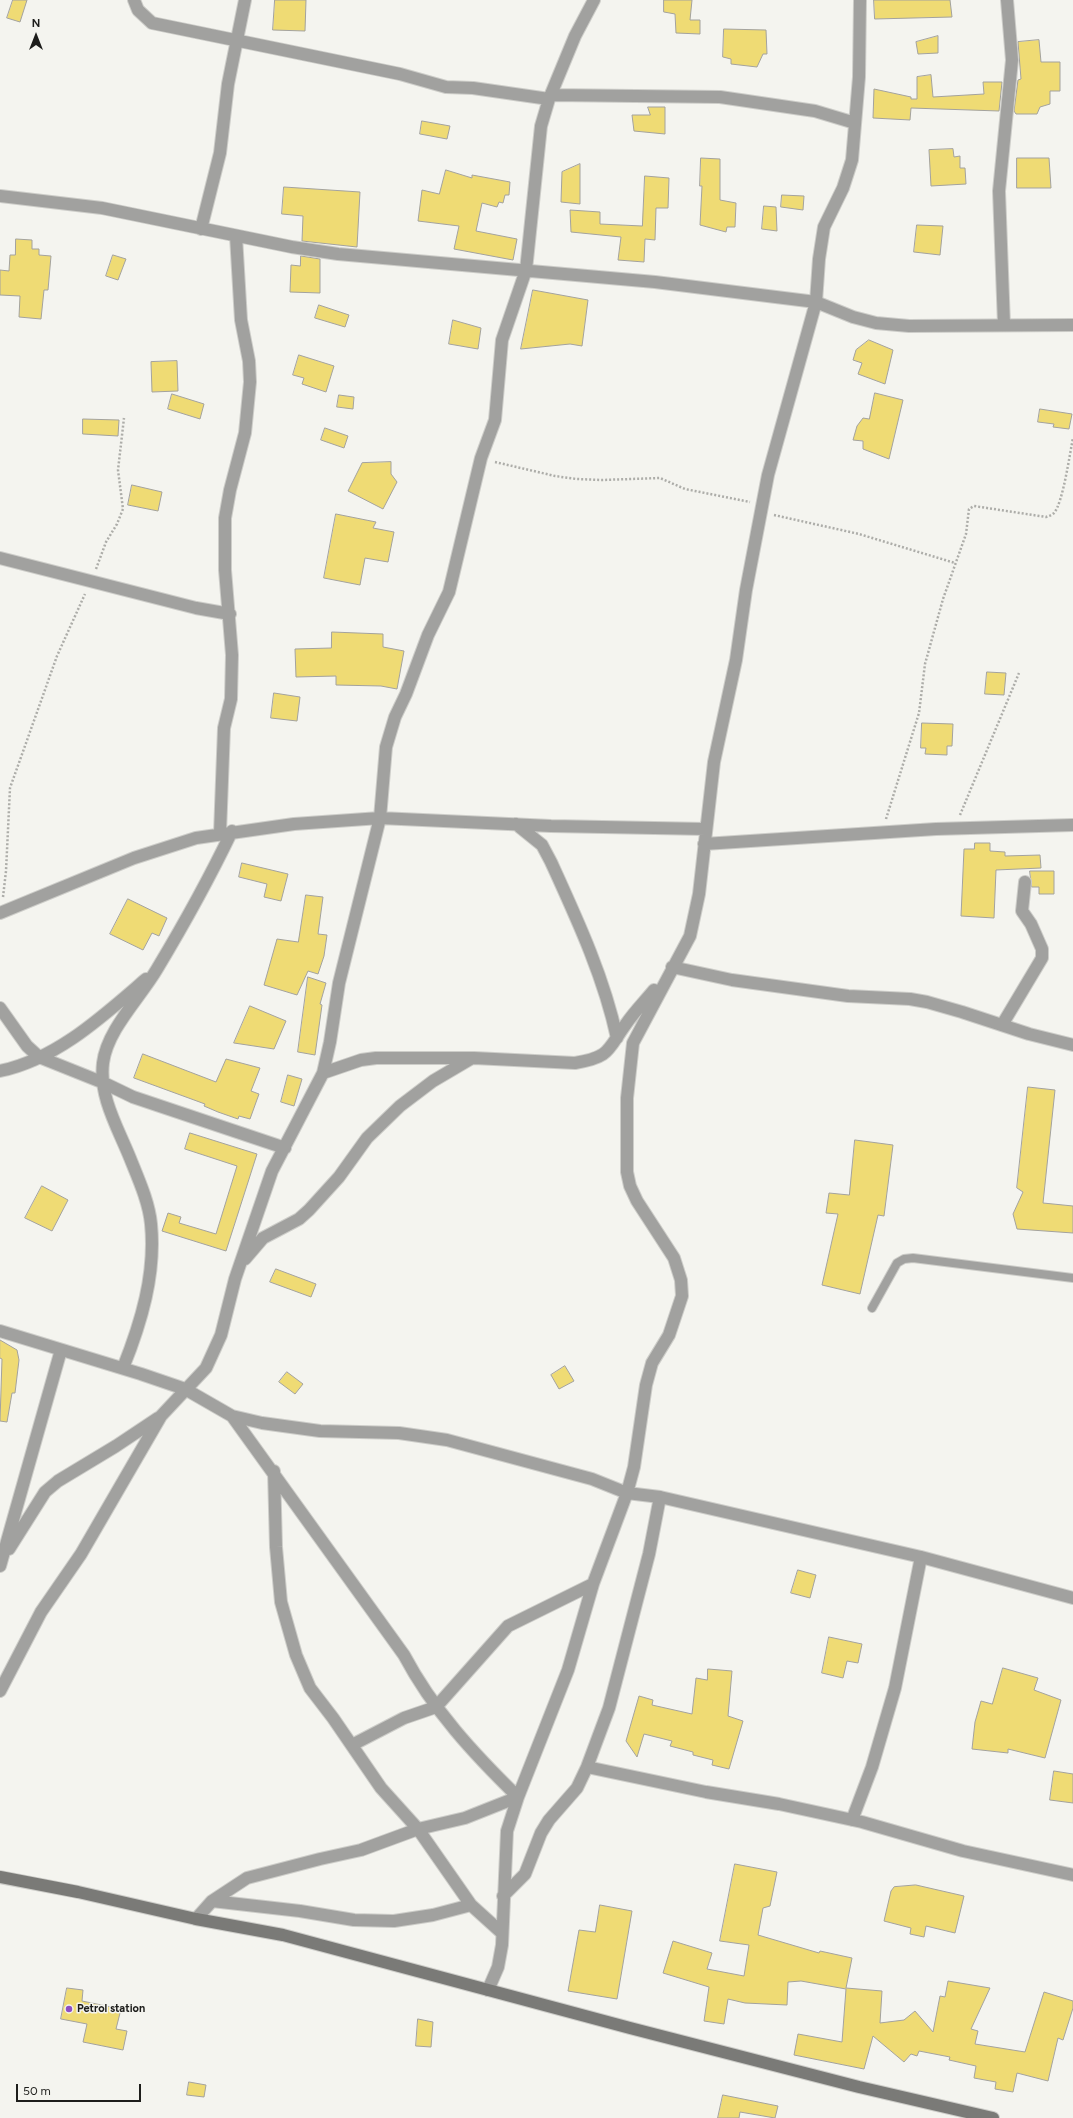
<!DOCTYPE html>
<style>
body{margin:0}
#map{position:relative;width:1073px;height:2118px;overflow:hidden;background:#f4f4ef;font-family:Figtree,sans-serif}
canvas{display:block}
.north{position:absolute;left:16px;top:16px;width:40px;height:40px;-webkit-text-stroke:3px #f4f4ef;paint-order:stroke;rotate:0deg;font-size:11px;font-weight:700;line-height:16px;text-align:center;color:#1d1d1b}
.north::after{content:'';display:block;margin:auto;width:14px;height:18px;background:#1d1d1b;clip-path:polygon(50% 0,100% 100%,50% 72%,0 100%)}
.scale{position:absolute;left:16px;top:2084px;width:125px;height:18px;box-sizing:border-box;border:2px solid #1d1d1b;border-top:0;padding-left:5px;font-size:12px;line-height:14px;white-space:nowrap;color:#1d1d1b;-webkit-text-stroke:3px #f4f4ef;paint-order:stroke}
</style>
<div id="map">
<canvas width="1073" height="2118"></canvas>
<div class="north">N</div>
<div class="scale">50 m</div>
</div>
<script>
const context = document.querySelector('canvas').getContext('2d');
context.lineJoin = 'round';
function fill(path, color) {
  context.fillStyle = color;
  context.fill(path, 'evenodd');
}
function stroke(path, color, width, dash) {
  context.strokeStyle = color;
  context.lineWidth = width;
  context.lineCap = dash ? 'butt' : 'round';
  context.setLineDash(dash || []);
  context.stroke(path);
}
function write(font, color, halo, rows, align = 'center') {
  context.font = font + ' Figtree,sans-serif';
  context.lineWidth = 3;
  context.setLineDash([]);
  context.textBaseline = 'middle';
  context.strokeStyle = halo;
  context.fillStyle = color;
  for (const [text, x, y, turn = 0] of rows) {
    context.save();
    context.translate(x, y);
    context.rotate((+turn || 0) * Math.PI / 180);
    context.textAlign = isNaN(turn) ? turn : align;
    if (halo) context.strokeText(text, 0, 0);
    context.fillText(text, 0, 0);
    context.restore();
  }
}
const building = new Path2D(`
 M13,0H27L20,22L7,18Z
 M275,0H306L305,31L273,30Z
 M664,0H692L690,20H700V34L676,33L675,14L664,12Z
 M874,0H950L952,17L875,19Z
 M724,29L766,30L767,54H763L757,67L731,64V59L723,57Z
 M938,36V53L918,54L916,42Z
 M1039,40L1041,62H1060V91H1050V104L1040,107L1037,114H1016L1014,111L1018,80L1021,79L1018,42Z
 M931,75L933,97L984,94L983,82H1002L999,111L911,108L910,120L873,118L874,89L911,97V99H917V77Z
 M648,107H665V134L634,131L632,115H650Z
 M422,121L450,126L447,139L420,134Z
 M953,149L954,157L960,156V168H965L966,184L931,186L929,150Z
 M701,158L720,159V200L736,203L735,227H727L726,232L700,225L702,186H700Z
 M1017,158H1049L1051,188H1017Z
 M580,164V204L561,202L562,172Z
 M446,170L472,178V175L510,182L509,195H505L503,203L499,202L497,207L482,203L476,231L517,239L513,260L454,249L459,226L418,221L422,190L439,194Z
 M645,176L669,178L668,208H656L655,240L645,239L644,262L618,260L621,237L571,232L570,210L600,212V224L642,226Z
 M284,187L360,192L357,247L302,241L303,216L282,214Z
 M782,195L804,196L803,210L781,207Z
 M764,206L776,207L777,231L762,229Z
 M917,225L943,226L940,255L914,252Z
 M16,239L32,240V249H39V255L51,256L48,290H44L41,319L19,317L20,296L0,295V270L9,271L10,255H15Z
 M113,255L126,259L118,280L106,276Z
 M301,256L320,259V293L290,292L291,265L300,266Z
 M533,290L588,300L582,346L570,344L521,349Z
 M319,305L349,315L345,327L315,318Z
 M453,320L481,328L478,349L449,344Z
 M869,340L893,350L885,384L858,374L862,363L853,360L856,350Z
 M299,355L334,366L326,392L302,384L304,378L293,375Z
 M177,361L178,391L152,392L151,362Z
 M875,393L903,400L889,459L863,449V441L853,440L857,426L863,418L869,419Z
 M172,394L204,404L200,419L168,409Z
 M339,395L354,397L353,409L337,407Z
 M1040,409L1072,414L1069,429L1053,427L1054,424L1038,422Z
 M83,419L119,420L118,436L83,434Z
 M325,428L348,436L344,448L321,440Z
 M391,462V474L397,482L383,509L348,491L362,463Z
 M132,485L162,492L158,511L128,505Z
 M336,514L376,522L373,528L394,532L388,562L365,558L360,585L324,578Z
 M332,632L383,634V647L404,651L397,689L381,686L336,685V676L296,677L295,649L331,648Z
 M987,672L1006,673L1004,695L985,694Z
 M274,693L300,697L297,721L271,718Z
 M922,723L953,724L952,746H947V755L925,754L926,748H921Z
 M975,843H990V851L1005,852V856L1040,855L1041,868L996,870L994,918L961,916L964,849H974Z
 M242,863L288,874L281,901L264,897L267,884L239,877Z
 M1030,871H1054V894H1039V887H1032Z
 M306,895L323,897L318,934L327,935L324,956L318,974L308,971L297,995L264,985L277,939L298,942Z
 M128,899L167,918L159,936L152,933L143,950L110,934Z
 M308,977L326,983L320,1004L322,1005L315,1055L298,1052Z
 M250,1006L286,1021L274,1049L234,1043Z
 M143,1054L216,1082L226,1059L260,1068L251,1091L259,1094L250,1119L239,1116L238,1119L218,1112L204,1106L205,1104L134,1078Z
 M288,1075L302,1079L294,1106L281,1102Z
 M1028,1087L1055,1090L1043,1203L1073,1206V1233L1017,1229L1013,1214L1023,1192L1017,1188Z
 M190,1133L257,1154L226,1251L162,1231L168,1213L181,1217L179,1223L216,1234L237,1166L185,1149Z
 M855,1140L893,1145L884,1216L878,1215L860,1294L822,1285L838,1214L826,1213L829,1193L849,1195Z
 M42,1186L68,1200L52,1231L25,1218Z
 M276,1269L316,1284L311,1297L270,1282Z
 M0,1340L17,1350L19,1360L15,1393H12L7,1422L0,1421L2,1359L0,1358Z
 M565,1366L574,1381L559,1389L551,1375Z
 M287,1372L303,1384L295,1394L279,1382Z
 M798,1570L816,1575L810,1598L791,1593Z
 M829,1637L862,1644L858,1663L847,1661L843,1678L822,1673Z
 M1003,1668L1038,1678L1034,1690L1061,1700L1045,1758L1008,1749V1753L972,1749L975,1722L981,1701L992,1704Z
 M708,1669L732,1671L728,1716L743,1721L729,1769L712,1765L713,1760L693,1755V1752L670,1746L672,1741L644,1734L637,1757L626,1741L639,1696L653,1700L652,1705L692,1714L696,1678L707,1680Z
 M1054,1771L1073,1774V1803L1050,1800Z
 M735,1864L777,1872L770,1906L763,1908L758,1935L819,1953L820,1951L852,1958L846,1988L882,1991L880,2023L904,2020L915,2011L933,2032L940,1996L945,1997L948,1981L990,1988L971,2029L978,2031L975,2044L1025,2052L1044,1992L1073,2001V2008L1063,2040L1058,2038L1048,2081L1017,2073L1013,2092L995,2089L996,2082L974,2078L976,2066L949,2060L950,2057L919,2051L917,2056L911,2054L904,2062L873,2036L864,2069L794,2055L798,2034L842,2042L846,1989L801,1981L788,1982L787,2005L745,2003L728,1999L724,2024L704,2021L709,1987L663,1973L673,1941L712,1953L707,1969L744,1976L749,1945L720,1941Z
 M916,1885L964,1896L955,1933L926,1926L924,1937L910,1934L911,1928L884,1921L891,1891L894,1887Z
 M600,1905L632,1911L617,1999L568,1991L579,1930L595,1932Z
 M67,1988L83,1990L82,2001L121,2009L116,2029L127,2031L123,2050L83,2042L87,2024L61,2019Z
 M418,2019L433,2022L431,2047L416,2046Z
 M189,2082L206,2085L204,2097L187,2095Z
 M723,2095L778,2106L775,2118L740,2112L739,2118H718Z`);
fill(building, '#efdb74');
stroke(building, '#a3a29e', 1);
const lane = new Path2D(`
 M872,1308L897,1263L904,1259L913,1258L1073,1278`);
const street = new Path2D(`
 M134,0L138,10L152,23L400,74L446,87L473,88L549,99
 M551,95L720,97L815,111L855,123
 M0,196L102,208L292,247L338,254L655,282L816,302L853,317L876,323L909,326L1073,325
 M201,229L220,153L228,84L245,0
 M1004,325L999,191L1012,60L1007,0
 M0,558L196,608L230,614
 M516,824L542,845L551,862C577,919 604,977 617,1038
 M220,833L224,728L231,699L232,655L225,570V518L230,490L245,433L250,382L249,361L241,320L236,236
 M704,844L936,829L1073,825
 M0,913L134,858L196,838L294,824L380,818L551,826L706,829
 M672,967L732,980L848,996L910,999L927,1002L962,1012L1029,1034L1073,1045
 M0,1008L27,1046L39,1057L104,1083L133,1097L285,1148
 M1002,1025L1042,958V949L1031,924L1022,911L1025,882
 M0,1071C57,1059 103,1016 146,979
 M323,1073L361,1060L376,1058H474L575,1063C611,1057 607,1050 626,1024C634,1012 645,1001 654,990
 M245,1259L263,1238L299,1219L309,1210L339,1177L367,1138L400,1106L433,1081L472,1058
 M0,1331L141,1374L185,1389L232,1416L262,1423L320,1431L399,1433L447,1440L592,1479L627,1493L660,1497L921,1557L1073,1598
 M123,1368C141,1323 156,1274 151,1224C149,1202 138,1178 130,1158C118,1128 99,1097 103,1063C107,1030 140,998 157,969C184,924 209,879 232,831
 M274,1471L276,1547L281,1602L296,1655L310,1688L333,1718L381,1788L418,1829L471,1905L502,1933
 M9,1549L45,1492L58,1481L116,1446L158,1418
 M0,1566L61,1350
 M0,1691L41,1612L81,1554L161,1416L206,1368L221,1335L235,1279L272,1171L323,1073L330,1042L339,983L380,818L386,747L395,717L406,694L428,635L449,592L481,458L495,420L502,340L526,270L541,126L549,99L575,36L594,0
 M352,1745L404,1718L436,1707L508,1626L593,1584
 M587,1767L706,1792L779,1804L862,1822L963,1851L1073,1875
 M852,1820L872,1767L895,1688L921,1557
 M503,1896L525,1874L541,1833L549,1820L577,1788L587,1767L609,1708L649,1554L660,1497
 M212,1901L300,1911L354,1920L394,1921L433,1915L471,1905
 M196,1919L212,1901L247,1878L320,1859L361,1850L418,1829L465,1818L518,1797C474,1754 433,1710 404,1655L232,1416
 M488,1990L498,1967L502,1945L507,1831L518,1797L568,1670L593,1584L627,1493L634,1467L646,1385L652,1363L669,1335L682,1296L681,1280L674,1258L637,1201L630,1186L627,1172V1098L633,1043L690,936L699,894L714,762L736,660L746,590L768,475L816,302L819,259L824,227L843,188L852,160L859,77L860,0`);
const secondary = new Path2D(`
 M0,1877L78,1892L196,1919L283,1935L630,2028L859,2087L993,2118`);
stroke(lane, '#cdcdc9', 10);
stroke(street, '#cdcdc9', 14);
stroke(secondary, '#cdcdc9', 14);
stroke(new Path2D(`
 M495,462L555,476L576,479L602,480L660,478L685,489L750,502
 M774,515L859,534L955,563
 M96,569L106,542L117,524L123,509L118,470L124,418
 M960,815L1019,673
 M886,819L919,713L925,664L943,599L966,534L969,509L974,506L1046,517C1049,516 1052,515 1054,513C1063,503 1070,452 1073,438
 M3,897L6,871L10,788L57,656L85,594`), '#adada9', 2.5, [2, 2]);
stroke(lane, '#a1a19f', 8);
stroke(street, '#a1a19f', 12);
stroke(secondary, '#7a7a77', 12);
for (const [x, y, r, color] of [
 [69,2009,4,"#8d4ec3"]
]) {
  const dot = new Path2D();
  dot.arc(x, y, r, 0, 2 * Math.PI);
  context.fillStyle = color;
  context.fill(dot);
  stroke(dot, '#f4f4ef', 1.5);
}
write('bold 11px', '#1d1d1b', '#f4f4ef', [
 ["Petrol station",77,2009]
], 'left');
</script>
